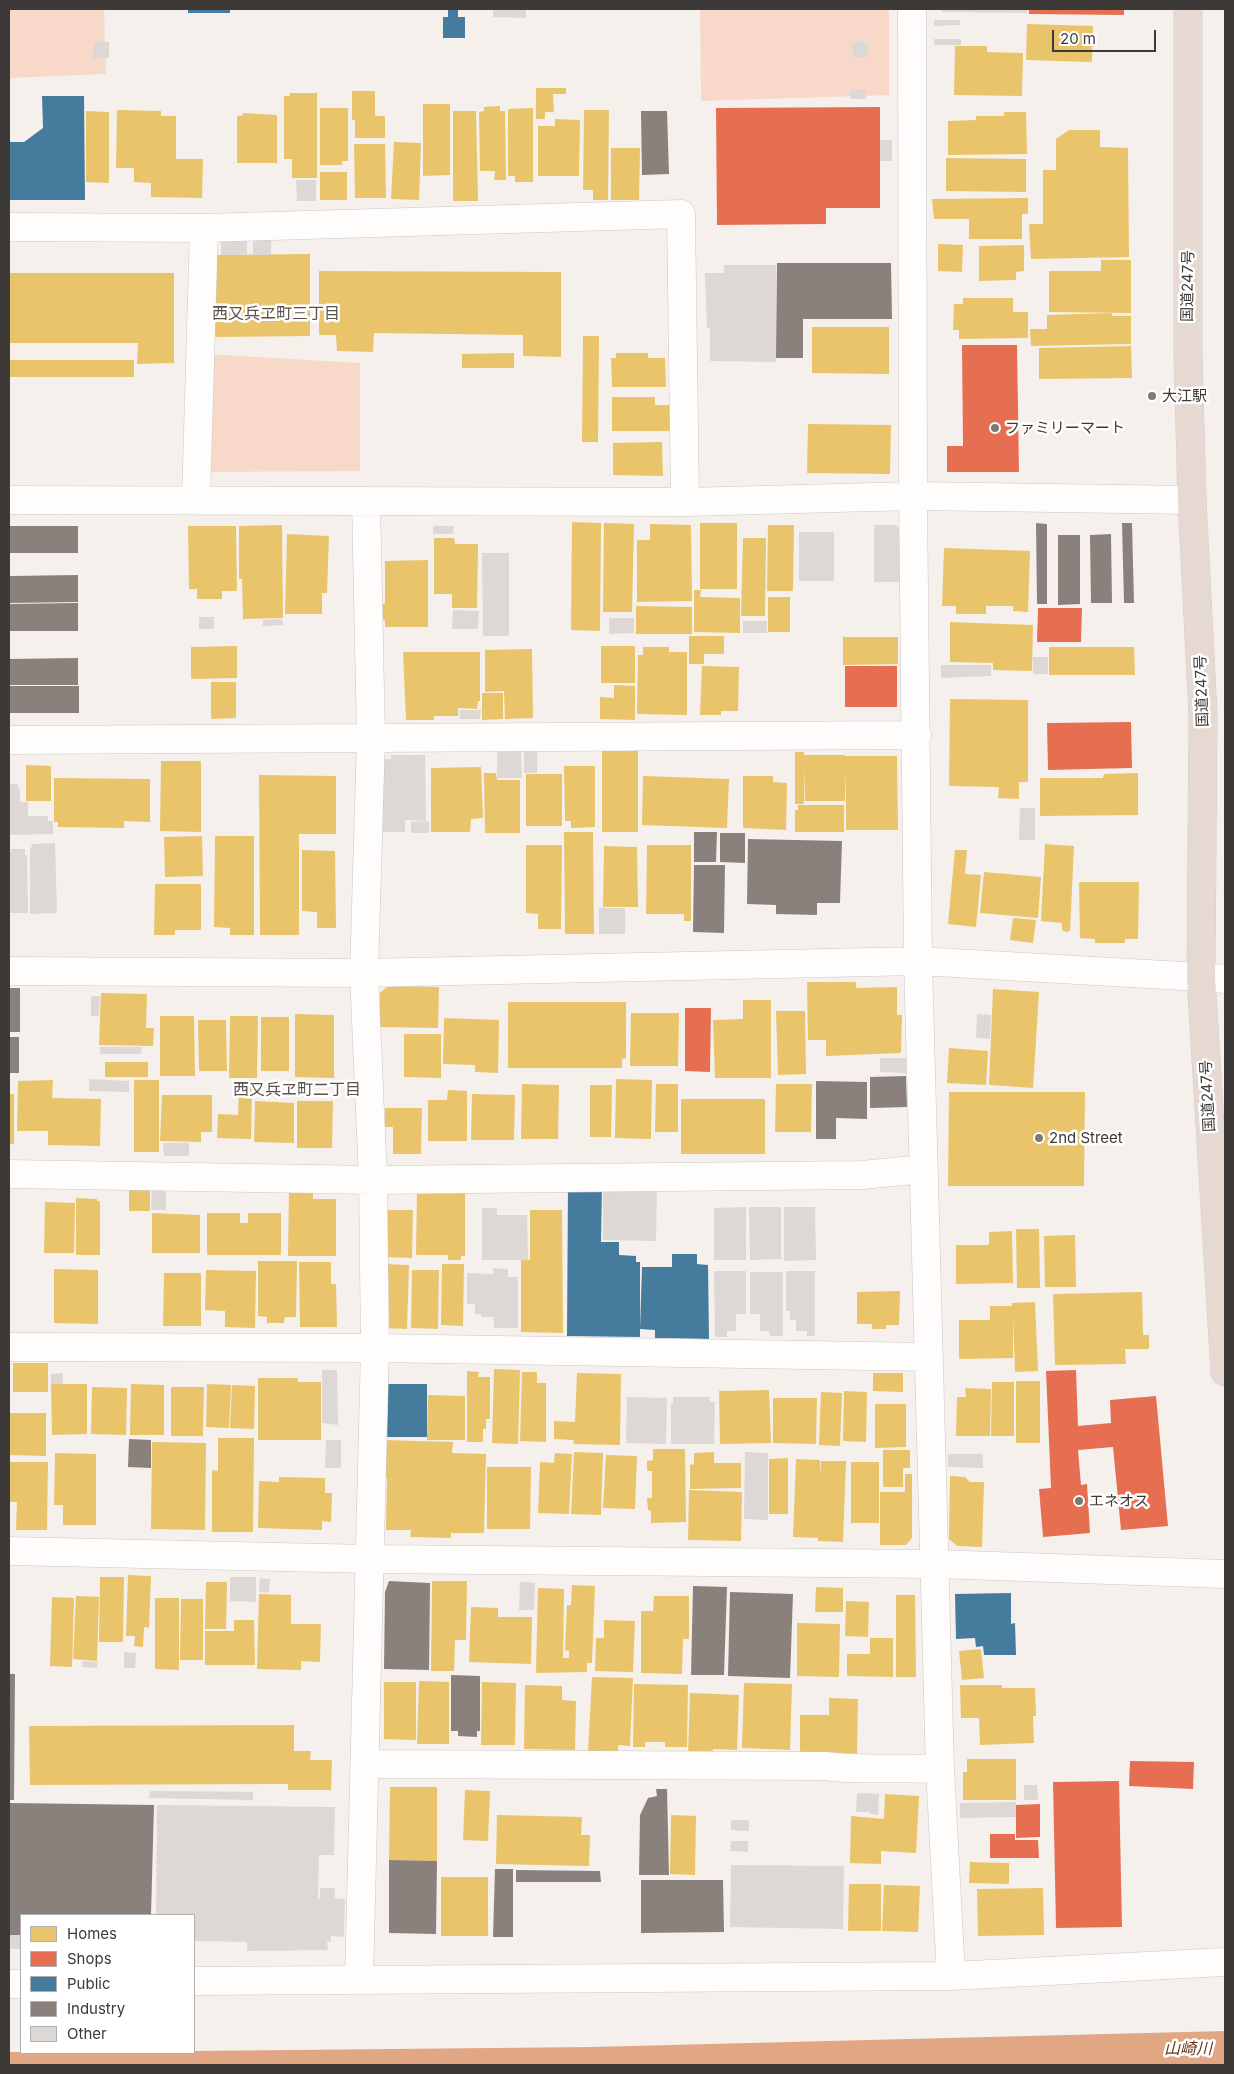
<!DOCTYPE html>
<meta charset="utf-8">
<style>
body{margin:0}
#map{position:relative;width:1234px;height:2074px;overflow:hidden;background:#f6f0ed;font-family:Inter,sans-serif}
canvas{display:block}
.frame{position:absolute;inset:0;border:10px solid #3d3936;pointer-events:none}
.legend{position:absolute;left:20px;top:1914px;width:175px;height:140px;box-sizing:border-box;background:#fff;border:1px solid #b1b0af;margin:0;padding:6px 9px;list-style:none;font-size:15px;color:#3d3936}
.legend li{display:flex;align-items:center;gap:10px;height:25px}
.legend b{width:25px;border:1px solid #b1b0af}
.scale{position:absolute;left:1052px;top:30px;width:104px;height:22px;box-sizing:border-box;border:2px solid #3d3936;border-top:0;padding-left:6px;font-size:15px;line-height:18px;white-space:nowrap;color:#3d3936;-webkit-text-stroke:4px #fff;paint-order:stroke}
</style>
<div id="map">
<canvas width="1234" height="2074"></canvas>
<div class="frame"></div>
<ul class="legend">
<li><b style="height:14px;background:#e9c46a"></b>Homes</li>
<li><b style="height:14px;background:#e76f51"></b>Shops</li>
<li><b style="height:14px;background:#457b9d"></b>Public</li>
<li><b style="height:14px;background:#8a817c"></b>Industry</li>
<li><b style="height:14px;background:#ddd8d5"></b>Other</li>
</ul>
<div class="scale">20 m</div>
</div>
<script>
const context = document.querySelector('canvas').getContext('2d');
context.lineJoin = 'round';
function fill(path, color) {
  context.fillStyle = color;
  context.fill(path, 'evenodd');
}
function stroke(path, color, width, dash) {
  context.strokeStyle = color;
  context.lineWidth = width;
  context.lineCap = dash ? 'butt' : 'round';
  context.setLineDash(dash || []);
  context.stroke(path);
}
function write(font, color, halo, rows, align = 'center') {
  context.font = font + ' Inter,"Noto Sans JP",sans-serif';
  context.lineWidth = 5;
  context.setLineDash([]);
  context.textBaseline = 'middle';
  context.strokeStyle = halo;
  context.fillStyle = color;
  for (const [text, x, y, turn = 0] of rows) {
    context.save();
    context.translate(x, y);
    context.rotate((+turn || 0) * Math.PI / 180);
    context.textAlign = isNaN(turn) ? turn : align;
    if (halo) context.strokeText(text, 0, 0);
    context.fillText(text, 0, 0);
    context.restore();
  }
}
fill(new Path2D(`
 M9,9H104L106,74L9,78Z
 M700,9H889V95L701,101Z
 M206,354L360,363V471L201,472Z`), '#f8d9c9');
fill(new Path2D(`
 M1225,2031V2065H9V2052L194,2053V2051L592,2047Z`), '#e1a684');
fill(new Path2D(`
 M1027,24L1093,26L1092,62L1026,60Z
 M955,46H987V52L1023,53L1022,96L954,95Z
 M536,88H566V94H553L554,112H545V119H536Z
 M352,91H375V116H385V138H355V120H352Z
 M290,93H317V178H292V159H284V96H290Z
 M423,104H450V175L423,176Z
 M500,106V111H505L506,180H494L495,171H480L479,112L484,111V107Z
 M320,108H348V161H342V165H320Z
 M533,108V182H515V176H508V109Z
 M117,110L161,111V116H176V159H203L202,198L151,197V183L134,182V168H116Z
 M584,110H609L608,200H593V190H583Z
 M86,111L109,112V183L86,182Z
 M453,111H476L478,201H453Z
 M1004,112H1026L1027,154L948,155V121L976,120V116H1004Z
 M243,113L277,115V163H237V116L243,115Z
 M555,119L580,120L579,176H538V126H555Z
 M1069,130H1100V147L1128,148L1129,257L1031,259L1029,224H1043V170H1056V139Z
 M394,142L421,143L419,200L391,199Z
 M354,144H385L386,198H355Z
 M611,148H640L639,200H611Z
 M946,158L1026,159V192L946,191Z
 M320,172H347V200H320Z
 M1028,198V214H1022V239H969V219H934L932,199Z
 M938,244L963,245L962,272L938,271Z
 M1024,245V271L1016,272V280L979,281V246Z
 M310,254V336L215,337V255Z
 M1101,260H1131V313L1049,312V271H1101Z
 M319,271L561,272V357L523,356V335L374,333L373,352L337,351L336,335H319Z
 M9,273H174V363L137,364L138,343H9Z
 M963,298H1013V312H1028V338L959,339V330H953L954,304H963Z
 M1112,313V316H1131V344L1031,346L1030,329H1047V315Z
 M812,327H889V374L812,373Z
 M583,336H599L598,442H582Z
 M1131,346L1132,378L1039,379V348Z
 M514,353V368H462V354Z
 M616,353H648V358H665L666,387H612L611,358H616Z
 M9,360H134V377H9Z
 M612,397H655V405H670L671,431H612Z
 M808,424L891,425L890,474L807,473Z
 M662,442L663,476L613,475V443Z
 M572,522L601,523L600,631L571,630Z
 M604,523L634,524L632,612H603Z
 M700,523H737V589H700Z
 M650,524L691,525L692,601L637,602V540H650Z
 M282,525L283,618L243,619L242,579H239V526Z
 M768,525H794L793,591H767Z
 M188,526H236L237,591H222V599H197V589H189Z
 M287,534L329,536L327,593H322V614H285Z
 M434,538H454L455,544H478L477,608H452V594H434Z
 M743,538H766L765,616H741Z
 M944,548L1030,551L1028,612L1013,611V606H986V614H956V606H942Z
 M428,560V627H385V620H383L382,604H385V561Z
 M694,590H701L700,597L740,598V633L694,632Z
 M768,597H790V632H768Z
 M636,606L692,607V634H636Z
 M950,622L1033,625L1032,671L993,670V663L950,662Z
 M689,636H724V654H704V664H689Z
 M843,637H898V664L843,665Z
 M237,646V678L191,679V647Z
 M601,646H635V683H601Z
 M643,647H669V652H687V715L637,714L638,655H643Z
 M1049,647H1134L1135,675H1049Z
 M532,649L533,718L505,719L504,691L485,692V650Z
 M403,652H480V701H478L477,709L458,708V716H434V720H406Z
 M702,666L739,667L738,711H721V715H700Z
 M211,682H236V718L211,719Z
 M614,685L635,686V720L600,719V697L614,698Z
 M482,693H503V719L482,720Z
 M950,699L1028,700V782H1019V799L998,798L999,787L949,786Z
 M602,750L638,751V832H602Z
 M795,752H804V755H845V756H897L898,830H846V771L845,801H805L804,767V804H795Z
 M161,761H201V832L160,831Z
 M26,765L51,766V801H26Z
 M564,766H595V827L571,828V821H565Z
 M481,767L483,818L471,819L470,832H431V768Z
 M484,773H496L497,780H520V833H485Z
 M1138,773V815L1040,816V778H1103L1104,774Z
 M526,774H562V826H526Z
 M259,775L336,776V834H299V935H260Z
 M643,776L729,779L727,828L642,825Z
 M743,776H773V782L787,783L786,830L743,828Z
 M54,778L150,779V822L124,821V828L58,827V822H54Z
 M798,805H844V832H795V810H798Z
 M564,832H593L594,934H565Z
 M202,836L203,876L165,877L164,837Z
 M215,836H254V935H230V928L214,927Z
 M1045,844L1074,846L1070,931L1066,932L1062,930V923L1041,921Z
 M526,845H562L561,929H538V914L526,913Z
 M647,845H691V921H684V914H646Z
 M604,846L637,847L638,907H603Z
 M302,850L335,851L336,928H317V912L302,911Z
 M955,850H967L965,874L981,875L976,927L948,924Z
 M984,872L1041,877L1038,918L980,913Z
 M1079,882H1139L1138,939H1125V943H1095V939L1080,938Z
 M155,884H201V930H175V935H154Z
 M1013,918L1036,920L1033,943L1010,940Z
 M807,982H856V988L897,987V1015H902L901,1053L826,1056V1040H808Z
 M388,986L439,987L438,1028L380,1027V993Z
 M993,989L1039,992L1033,1088L989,1085Z
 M101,993L147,994L146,1028H154L153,1046L99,1045Z
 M743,1000H771V1078H715L713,1020L743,1019Z
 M508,1002H626V1058L622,1059V1068H508Z
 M776,1011H805L806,1074L778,1075Z
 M631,1013H679L678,1066H630Z
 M295,1014L334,1015V1078L295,1077Z
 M160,1016H194L195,1076H160Z
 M230,1016H258L257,1078H229Z
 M261,1017H289V1071H261Z
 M444,1018L499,1020L498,1073L475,1072V1065L443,1064Z
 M198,1020H226L227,1071H199Z
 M404,1034H441V1078L404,1077Z
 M949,1048L988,1051L986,1085L947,1083Z
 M105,1062H148V1077H105Z
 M616,1079L652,1080L651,1139L615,1138Z
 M53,1080L52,1098L101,1099L100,1146L48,1145V1131H17L18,1081Z
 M134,1080H159V1152H134Z
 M239,1082L252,1083L251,1139L217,1138L218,1114L238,1115Z
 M522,1084L559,1085L558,1139H521Z
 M656,1084H678V1132H655Z
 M776,1084H812L811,1132H775Z
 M590,1085H612L611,1137H590Z
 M448,1090L467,1091V1141H428V1100H447Z
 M949,1092H1085L1084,1186H948Z
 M9,1094H14V1144H9Z
 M472,1094L515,1095L514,1140H471Z
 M162,1095H212V1132H201V1142L160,1141Z
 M681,1099H765V1154H681Z
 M255,1101L294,1103V1143L254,1142Z
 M297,1101H333L332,1148H297Z
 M385,1108H422L421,1154H393V1127H385Z
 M129,1187H150V1211H129Z
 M289,1189H313V1199H336V1256H288Z
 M417,1191L465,1192V1256H461V1260H448V1255H416Z
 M76,1198L97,1199V1201H100V1255H76Z
 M45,1202L75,1203L74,1253H44Z
 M381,1210H413L412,1258L380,1257Z
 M530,1210H562L563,1333L521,1332V1260H530Z
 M152,1213L200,1215V1253H152Z
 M207,1213H240V1223H248V1213H281V1255H207Z
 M1016,1229H1039L1040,1288H1017Z
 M1012,1231L1013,1283L956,1284V1245H989V1232Z
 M1075,1235L1076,1287H1045L1044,1236Z
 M258,1261H297L296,1317H285L284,1323H267V1317L258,1316Z
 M299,1262H331V1284H336L337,1327H300Z
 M383,1264L409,1265L407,1329L383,1328Z
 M442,1264H464L463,1326L441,1325Z
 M54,1269L98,1270V1324L54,1323Z
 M206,1270L256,1271L255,1328L225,1327V1311L205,1310Z
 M412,1270H439L438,1329L411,1328Z
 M164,1273H201V1326H163Z
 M900,1291L899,1325H886V1329H872V1324H857V1292Z
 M1142,1292L1143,1335H1149V1349H1125L1126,1364L1055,1365L1053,1294Z
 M1035,1302L1038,1371L1015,1372L1013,1317V1358L959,1359V1320H990V1306H1012V1303Z
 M13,1363H48V1392H13Z
 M494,1369L520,1370L518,1444L492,1443Z
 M467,1371L479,1372L478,1377H490V1419H486V1429H483V1442H467Z
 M522,1372H537V1383H546V1442L520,1441Z
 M577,1373L621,1374L620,1445L573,1444L574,1440L554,1439V1421L575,1422Z
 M873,1373H903V1392L873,1391Z
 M258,1378H298V1382H321V1440H258Z
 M1016,1381H1040V1443H1016Z
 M992,1382H1014V1436H991Z
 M51,1384H87V1434L52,1435Z
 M131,1384L164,1385V1435H130Z
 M207,1384L231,1385L229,1428L206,1427Z
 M232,1385L255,1386L254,1429L230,1428Z
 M92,1387L127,1388L126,1435L91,1434Z
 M171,1387H204L203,1436H171Z
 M965,1388L991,1389L990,1436H956L957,1397H966Z
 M769,1390L771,1443L720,1444L719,1391Z
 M844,1391L867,1392L866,1442L843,1441Z
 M821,1392L842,1393L840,1446L819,1445Z
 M428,1395L465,1396V1440H427Z
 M773,1398H817L816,1444L773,1443Z
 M875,1404H906V1447L875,1448Z
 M9,1413H46V1456L9,1455Z
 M218,1438H254L253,1532H212V1470L218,1471Z
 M382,1440L453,1442L452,1453L486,1454L484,1533H451V1538L410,1537L411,1530H386L387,1478H382Z
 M152,1442L206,1443L205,1530L151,1529Z
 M653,1449H685L686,1522L651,1523V1511L648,1510L647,1498H652V1471H647V1461L653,1460Z
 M883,1450H910V1468H903V1487H883Z
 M574,1452L603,1453L601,1515L571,1514Z
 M714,1452V1463H741V1488L690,1489V1465L694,1464V1453Z
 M55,1453L96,1454V1525H63V1505H54Z
 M555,1453L572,1454L569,1514L538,1513L540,1462L554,1463Z
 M606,1455L637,1456L635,1509L603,1508Z
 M788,1458V1514H769V1459Z
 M796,1459L820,1460V1477L821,1461H846L843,1542L818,1541V1538L793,1537Z
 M9,1462H48L47,1530H16L17,1502H9Z
 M851,1462H879V1523H851Z
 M487,1467H531L530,1529H487Z
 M905,1474H912V1538L906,1545H880V1492H905Z
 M950,1476L965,1477L970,1482H984L982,1547L957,1546L949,1539Z
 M279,1477L325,1478V1493H332L331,1522L322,1521V1530L258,1528L259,1481L279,1482Z
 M689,1490L742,1492L741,1541L688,1540Z
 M128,1575L151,1576L149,1628L144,1627L143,1647L134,1646L135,1636H126Z
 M100,1577H124L123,1642H99Z
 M432,1581H467L466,1640H455L454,1671H431Z
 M206,1582H227L226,1629H205Z
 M572,1585L595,1586L592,1663H587V1672L536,1673L538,1588L564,1589L563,1658H569V1651L565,1650L567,1605H571Z
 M816,1587L843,1588V1612H815Z
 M259,1594L291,1595V1624H321L320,1662L301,1661V1670L257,1669Z
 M896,1595H915L916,1677H896Z
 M76,1596L99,1597L97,1661L73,1659Z
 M654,1596H689V1639H683L682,1674L641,1673V1611H653Z
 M52,1597L74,1598L72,1667L50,1666Z
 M155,1598H179V1670L155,1669Z
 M181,1599H203V1660H180Z
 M846,1601L869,1602L868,1637L845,1636Z
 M471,1607L498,1608V1617H532L531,1664L469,1662Z
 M234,1620H254L255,1665H205V1631H234Z
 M604,1620L635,1621L633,1672L595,1671L596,1638H604Z
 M797,1623L840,1624L839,1677L797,1676Z
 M870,1638H893V1677L847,1676V1654H870Z
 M981,1649L984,1678L962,1680L959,1651Z
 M592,1677L633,1678L630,1746L618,1745V1753L588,1752Z
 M419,1681L449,1682V1744H417Z
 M384,1682H416V1740L384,1739Z
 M482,1682L516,1683L515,1745H481Z
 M744,1683L792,1684L790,1750L742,1748Z
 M634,1684L688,1685L687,1747H665V1742H645V1747H633Z
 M525,1685L562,1686V1700L576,1701L575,1750L524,1749Z
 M960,1685H1002V1688H1035L1036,1716H1033L1034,1743L980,1745L979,1718H961Z
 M690,1693L739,1695L737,1750L713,1749L712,1756L688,1755Z
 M829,1698L858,1699L857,1754L800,1753V1715H829Z
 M294,1725V1751H311L310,1760H332L331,1790H288V1784L30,1785L29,1726Z
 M967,1759H1016V1800H963V1772H967Z
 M390,1787H437V1861L389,1860Z
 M465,1790L490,1791L488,1841L463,1840Z
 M885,1794L919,1796L916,1853L881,1851V1864L850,1863L851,1816L884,1819Z
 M497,1815L582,1817L581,1835H590L589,1866L496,1864Z
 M671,1815L696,1816L695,1875L670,1874Z
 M970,1862L1009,1863V1884L969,1883Z
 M441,1877H488V1936H441Z
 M849,1884H881V1931H848Z
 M884,1885L920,1886L918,1932L882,1931Z
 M1043,1888L1044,1935L978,1936L977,1889Z`), '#e9c46a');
fill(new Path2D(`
 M1029,9H1124V15L1029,14Z
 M880,107V208H826V224L717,225L716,108Z
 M962,345H1017L1019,472H947V446H963Z
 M1038,608H1082L1081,642H1037Z
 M845,666H897V707H845Z
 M1131,722L1132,768L1048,770L1047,723Z
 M685,1008H711L710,1072L685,1071Z
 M1076,1370L1078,1426L1111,1423L1110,1400L1156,1396L1168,1526L1121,1530L1113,1447L1078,1450L1081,1485L1087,1484L1090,1533L1043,1537L1039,1489L1051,1488L1046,1371Z
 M1130,1761L1194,1762L1193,1789L1129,1786Z
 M1119,1781L1122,1927L1056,1928L1053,1782Z
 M1040,1804V1837L1016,1838V1805Z
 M990,1834H1015V1840H1038L1039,1858H990Z`), '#e76f51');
fill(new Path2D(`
 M188,9H230V13H188Z
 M448,10H458V17H465V38H443V17H448Z
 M42,96H84L85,200H9V142H24L43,128Z
 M568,1185H602L601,1242H619V1255L636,1256V1262H640V1337L567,1336Z
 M672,1254H697V1264L708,1265L709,1339L655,1338V1330L640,1329L642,1267H672Z
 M383,1384H427V1437H383Z
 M1011,1593V1624L1015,1623L1016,1655H984L983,1646L976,1647L975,1638L956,1639L955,1594Z`), '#457b9d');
fill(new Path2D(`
 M641,111H667L669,174L642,175Z
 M777,263H891L892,319H803V358H776Z
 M1036,523L1047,524V604H1037Z
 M1122,523H1132L1134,603H1124Z
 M9,526H78V553H9Z
 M1111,534L1112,603H1091L1090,535Z
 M1058,535H1080V604L1058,605Z
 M78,575V602L9,603V576Z
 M78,603V631H9V604Z
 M78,658V685H9V659Z
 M9,686H79V713H9Z
 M694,832H717L716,862H694Z
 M720,833H745V863L720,862Z
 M748,839L842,841L840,903H817V915L776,914V905L747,904Z
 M694,865H725L724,933L693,932Z
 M9,988H20V1032H9Z
 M9,1037H19V1073H9Z
 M906,1076L907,1107L870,1108V1077Z
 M816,1081L867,1082V1119L836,1118V1139H816Z
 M129,1439L151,1440V1468L128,1467Z
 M389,1581L430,1583L429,1670L384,1669L385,1592Z
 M693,1586L727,1587L724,1675H691Z
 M730,1592L793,1594L790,1678L728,1676Z
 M9,1674H15L14,1800H9Z
 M451,1675L480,1676V1731H477V1737L458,1736V1731H451Z
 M656,1789H667L669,1875H639L640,1815L648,1798L657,1796Z
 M9,1803L154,1805L151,1915H21V1935H9Z
 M389,1860L437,1861L436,1934L389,1933Z
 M495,1869H513V1937H493Z
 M516,1870L600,1871L601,1882H516Z
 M641,1880H723L724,1932L641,1933Z`), '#8a817c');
fill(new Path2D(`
 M493,9H526V18L493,17Z
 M942,9H1027V13L942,12Z
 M934,20H960V25L934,26Z
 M934,39H961V45H934Z
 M93,42H109V58L93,59Z
 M852,42H867L868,57H853Z
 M850,89H866V99H850Z
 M880,140H892V161H880Z
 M296,180H316V201H297Z
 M221,234L247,235V255H221Z
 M253,235H271V255H253Z
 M724,265H776V362L710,361V328H707L705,273H724Z
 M874,525H895L902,531L903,582H874Z
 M433,526H454L453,534H433Z
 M799,532H834V581H799Z
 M482,553H509V636H483Z
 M453,610L479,611L478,629H452Z
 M199,617H214V629H199Z
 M609,618H634V633L609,634Z
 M282,619L283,625L263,626V620Z
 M743,621H767V633H743Z
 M1033,657H1048V674H1033Z
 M941,665H991V676L941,678Z
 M459,710H481L480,719H460Z
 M521,751L522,778H497V752Z
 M524,751H537V773H524Z
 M391,755H425L426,821L405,820V832H380L379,781H384L383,759H391Z
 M9,784H18V789H20V802H28V816H48V821H53V834L9,835Z
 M1020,808H1035V840H1019Z
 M429,821V833H411V822Z
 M55,843L57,913L30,914V848L32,847L31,844Z
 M11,849H25V855H27L28,913H9V852H11Z
 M599,908H625V934H599Z
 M91,996H100L99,1016H91Z
 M977,1014L991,1015L990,1039L976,1038Z
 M100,1047H142L141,1054H100Z
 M880,1058H906V1073L880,1072Z
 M89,1079L129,1081V1092L89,1091Z
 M163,1143H189V1156H164Z
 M152,1187H166V1210H151Z
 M603,1189H657L656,1241L603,1240Z
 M746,1207V1260H714V1208Z
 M749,1207H781V1259L750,1260Z
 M784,1207H815L816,1260L784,1261Z
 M482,1208H497V1215H527L528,1260H482Z
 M493,1268L508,1269V1277H518V1328H494V1317H481V1314H475V1304H467V1273L493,1274Z
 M714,1271H746V1314H736V1331H727V1337H715Z
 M786,1271H815V1336H807V1331H796V1320H790V1311H786Z
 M750,1272H783V1336H770L769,1331H760V1314H750Z
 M322,1370H337L338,1425L322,1423Z
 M63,1373V1384H51V1374Z
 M627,1397L667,1398L666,1444L626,1443Z
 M673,1397H710V1402H715L714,1444H671V1403H673Z
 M326,1440H341V1468H325Z
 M745,1452L768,1453V1520L744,1519Z
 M948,1454H983V1468L948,1467Z
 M230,1577H256V1602L230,1601Z
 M260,1578L270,1579L269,1593L259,1592Z
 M520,1582L535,1583L534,1610H519Z
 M124,1652L136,1653L135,1668H124Z
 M82,1661L98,1662L97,1668L82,1667Z
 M1024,1785H1037L1038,1800H1024Z
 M150,1791L253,1792V1800L149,1798Z
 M857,1793L879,1794L878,1815L870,1814V1812H856Z
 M1016,1802V1817L960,1818V1803Z
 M157,1805L335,1807L334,1855H319L318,1899H320V1888H335V1898L345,1899L344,1937L331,1936V1942H327L328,1950L247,1951V1942L194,1941V1915H156Z
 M731,1820H749V1831L731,1830Z
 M731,1841H748V1852L730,1851Z
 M731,1865L844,1866L843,1929L730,1927Z
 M9,1935H21V1949H9Z`), '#ddd8d5');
const street = new Path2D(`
 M912,9L913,496L918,961L940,1769L951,1976
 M9,227L204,228L681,214L685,502
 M9,500L685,502L913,496L1192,500
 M196,500L204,228
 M9,740L917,735
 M9,971L364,973L918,961L1201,977L1225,979
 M9,1174L373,1180L862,1175L924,1169
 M9,1347L375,1348L929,1357
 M9,1551L370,1559L936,1564L1225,1574
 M365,1764L825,1766C863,1771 902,1767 940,1769
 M359,1979L375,1348L373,1180L364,973L371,738L366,501
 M194,1981L951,1976L1225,1962
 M9,1984H21`);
const highway = new Path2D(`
 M1188,9V354L1192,500L1203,714L1201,977L1225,1372`);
stroke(street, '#cbc6c4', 29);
stroke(highway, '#d1cecd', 29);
stroke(street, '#fefdfc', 28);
stroke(highway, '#e6d9d2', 28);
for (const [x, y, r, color] of [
 [1152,396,5,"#7e7976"],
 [995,428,5,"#7e7976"],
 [1039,1138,5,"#7e7976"],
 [1079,1501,5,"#7e7976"]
]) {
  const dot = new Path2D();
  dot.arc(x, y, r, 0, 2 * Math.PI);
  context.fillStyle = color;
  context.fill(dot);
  stroke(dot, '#fff', 2);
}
write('15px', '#3d3936', '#fff', [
 ["国道247号",1188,286,-89],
 ["国道247号",1202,691,-92],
 ["国道247号",1208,1096,-93]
]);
write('15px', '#3d3936', '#fff', [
 ["大江駅",1162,396],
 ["ファミリーマート",1005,428],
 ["2nd Street",1049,1138],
 ["エネオス",1089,1501]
], 'left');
write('16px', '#5b524d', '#fff', [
 ["西又兵ヱ町三丁目",276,314],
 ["西又兵ヱ町二丁目",297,1090]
]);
write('italic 16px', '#6a3512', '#fff', [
 ["山崎川",1188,2049]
]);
</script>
